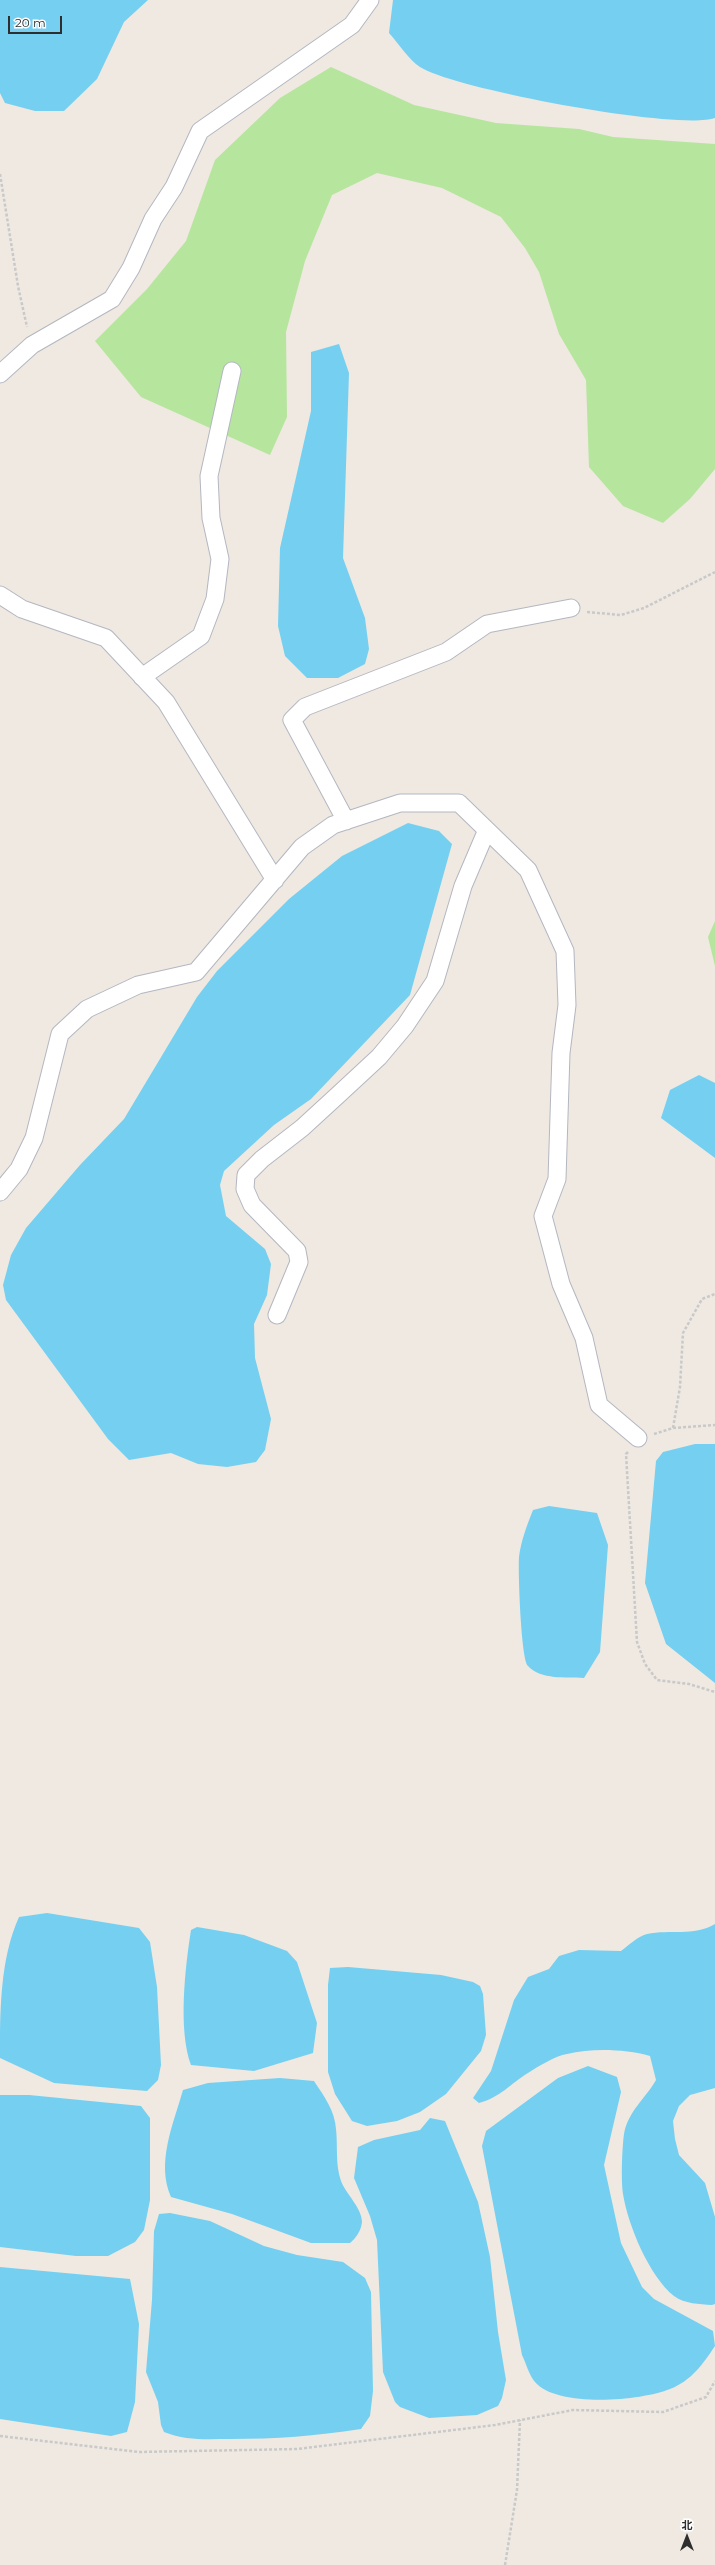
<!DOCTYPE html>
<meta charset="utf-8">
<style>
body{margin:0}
#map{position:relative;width:715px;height:2565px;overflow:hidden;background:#efe9e1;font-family:Montserrat,"Noto Sans SC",sans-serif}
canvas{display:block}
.north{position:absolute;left:667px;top:2517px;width:40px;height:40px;-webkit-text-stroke:3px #fff;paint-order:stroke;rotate:0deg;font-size:11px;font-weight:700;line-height:16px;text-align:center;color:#2e2e2e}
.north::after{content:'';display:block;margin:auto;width:14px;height:18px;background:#2e2e2e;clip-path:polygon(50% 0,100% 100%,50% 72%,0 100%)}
.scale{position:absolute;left:8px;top:16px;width:54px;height:18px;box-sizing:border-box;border:2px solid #2e2e2e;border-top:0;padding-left:5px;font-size:12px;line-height:14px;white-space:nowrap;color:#2e2e2e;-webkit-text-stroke:3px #fff;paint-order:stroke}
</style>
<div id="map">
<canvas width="715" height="2565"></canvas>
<div class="north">北</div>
<div class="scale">20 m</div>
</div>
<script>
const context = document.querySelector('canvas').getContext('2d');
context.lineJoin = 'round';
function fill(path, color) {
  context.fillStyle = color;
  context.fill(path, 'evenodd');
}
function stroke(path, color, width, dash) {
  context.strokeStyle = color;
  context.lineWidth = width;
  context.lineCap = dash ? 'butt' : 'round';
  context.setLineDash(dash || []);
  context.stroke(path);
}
fill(new Path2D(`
 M331,67L414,105L496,123L579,129L613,137L715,144V469L690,499L663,523L623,506L589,467L586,380L559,334L539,272L525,248L501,217L442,188L377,173L332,195L305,261L286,332L287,417L270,455L141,397L95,341L147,289L186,241L215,160L280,98Z
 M715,921V966L708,937Z`), '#b6e59e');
fill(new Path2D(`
 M0,0H148L124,22L97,79L64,111H35L5,103L0,93Z
 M393,0H715V118C679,131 454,89 420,67C409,60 399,44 389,33Z
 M339,344L349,373L343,558L365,618L369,649L365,664L338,678H307L285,656L278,626L280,548L311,411V352Z
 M408,823L439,831L452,844L410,995L311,1099L274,1125L224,1171L220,1185L226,1216L265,1249L271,1264L267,1295L254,1324L255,1358L271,1419L265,1450L256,1462L227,1467L198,1464L171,1453L129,1460L108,1439L6,1300L3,1285L11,1255L26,1228L80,1165L124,1119L197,997L217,971L289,899L342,856Z
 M699,1075L715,1083V1158L661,1118L670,1090Z
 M695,1444H715V1683L666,1644L645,1583L656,1461L663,1452Z
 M549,1506L597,1513L608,1545L600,1652L584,1678C566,1677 541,1680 528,1666C521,1659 518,1571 519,1557C521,1541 527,1525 533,1510Z
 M47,1913L139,1928L150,1942L157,1987L161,2065L158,2080L147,2091L54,2083L0,2058C0,2011 0,1959 19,1917Z
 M715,1924V2088L690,2095L679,2106L673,2121L675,2139L679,2155L705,2183L715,2217V2304L712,2305C699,2304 685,2304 674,2296C649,2276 628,2225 623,2194C621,2179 622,2149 624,2134C628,2111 646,2098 656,2080L650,2056C625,2049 592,2048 567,2054C555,2056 539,2066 528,2073C510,2084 501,2097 479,2103L473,2098L491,2071L514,2000L528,1977L549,1969L559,1956L579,1950L621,1951C629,1945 637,1937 647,1934C670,1929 693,1937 715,1924Z
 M197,1927L244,1935L287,1951L297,1962L317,2023L313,2053L254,2071L191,2065C178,2030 185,1968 191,1930Z
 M348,1967L441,1975L473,1982L480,1986L483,1994L486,2035L481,2051L446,2094L420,2112L397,2121L367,2126L352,2121L335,2094L328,2072V1985L330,1968Z
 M588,2066L617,2077L621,2092L604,2165L621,2243L642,2287L654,2299L713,2331L715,2346C703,2364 691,2381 670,2389C641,2401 557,2408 535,2382C529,2375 526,2363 522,2355L482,2146L486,2131L558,2078Z
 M280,2078L314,2081C324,2096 335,2111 336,2129C338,2146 335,2164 341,2181C346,2194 362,2208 362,2222C361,2231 356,2238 350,2243H311L232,2214L171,2197C156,2163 173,2125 183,2090L208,2083Z
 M0,2095H29L141,2106L150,2118V2200L144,2230L135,2242L108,2256H76L0,2247Z
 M430,2118L445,2121L478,2202L490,2257L498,2332L506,2380L502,2398L498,2406L477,2415L429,2418L400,2407L395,2402L383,2372L377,2240L370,2216L354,2178L358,2147L374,2140L420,2130Z
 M170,2213L210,2221L264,2246L297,2255L343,2262L365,2278L371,2292L373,2391L370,2416L361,2429C314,2436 277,2439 230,2439C207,2439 186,2441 164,2432L161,2425L158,2402L146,2372L152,2300L154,2231L159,2214Z
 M0,2267L130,2279L139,2324L135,2402L127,2432L111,2436L0,2419Z`), '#75cff0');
const street = new Path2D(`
 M0,374L32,345L112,299L131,268L153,219L174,187L200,131L352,25L370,0
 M0,595L22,609L106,638L166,702L275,880
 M142,677L201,636L215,599L220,559L211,518L209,476L232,371
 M346,821L292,720L305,707L446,652L487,624L571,608
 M0,1192L19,1169L34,1138L60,1034L87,1009L138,985L196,972L302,847L333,825L400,803H459L528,870L565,951L567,1005L561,1053L557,1179L543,1216L561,1284L584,1338L599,1405L638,1438
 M277,1315L299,1262L297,1251L252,1205L245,1189L246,1175L262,1159L302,1128L338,1095L379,1057L405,1026L435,981L463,886L486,832`);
stroke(street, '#b4b7c1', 19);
stroke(new Path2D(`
 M0,174L18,286L27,327
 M587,612L621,615L644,608L715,572
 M673,1428L680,1387L683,1333L702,1299L715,1294
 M654,1434L673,1428L715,1425
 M628,1452L626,1454L637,1642L645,1664L657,1680L689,1684L715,1692
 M0,2436L139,2452L297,2449L495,2425L573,2410L663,2412L706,2397L715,2381
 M505,2565L517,2490L520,2420`), '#c9c9c9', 2.5, [3, 2]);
stroke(street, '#fff', 17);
</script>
